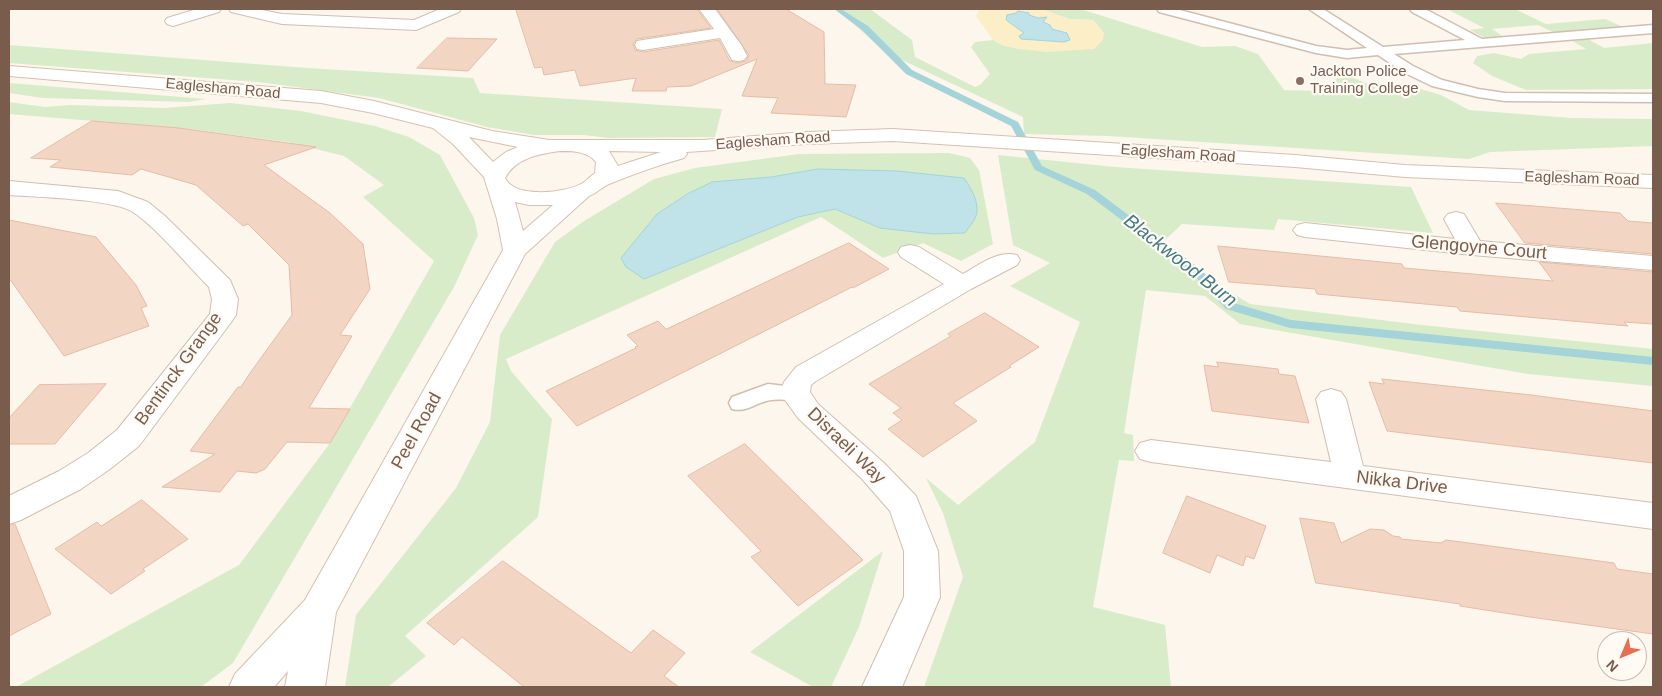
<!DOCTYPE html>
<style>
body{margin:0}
#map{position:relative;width:1662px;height:696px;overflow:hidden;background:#fdf6ec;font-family:Arial,sans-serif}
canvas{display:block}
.frame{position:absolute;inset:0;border:10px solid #7a5c4d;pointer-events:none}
.north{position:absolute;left:1597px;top:631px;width:50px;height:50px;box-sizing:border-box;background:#fffaf3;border:1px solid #cabbb1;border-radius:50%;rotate:225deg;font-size:14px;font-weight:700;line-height:20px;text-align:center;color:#7a5c4d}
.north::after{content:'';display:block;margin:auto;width:18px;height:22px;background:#e76f51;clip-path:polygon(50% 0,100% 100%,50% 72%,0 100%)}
</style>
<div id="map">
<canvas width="1662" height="696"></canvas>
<div class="frame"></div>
<div class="north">N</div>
</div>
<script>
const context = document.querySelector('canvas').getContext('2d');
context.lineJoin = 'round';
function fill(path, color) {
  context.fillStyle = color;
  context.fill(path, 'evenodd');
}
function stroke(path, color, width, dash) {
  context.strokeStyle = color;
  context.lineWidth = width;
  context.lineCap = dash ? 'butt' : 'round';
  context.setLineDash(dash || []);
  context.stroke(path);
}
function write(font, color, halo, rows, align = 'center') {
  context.font = font + ' Arial,sans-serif';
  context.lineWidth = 4.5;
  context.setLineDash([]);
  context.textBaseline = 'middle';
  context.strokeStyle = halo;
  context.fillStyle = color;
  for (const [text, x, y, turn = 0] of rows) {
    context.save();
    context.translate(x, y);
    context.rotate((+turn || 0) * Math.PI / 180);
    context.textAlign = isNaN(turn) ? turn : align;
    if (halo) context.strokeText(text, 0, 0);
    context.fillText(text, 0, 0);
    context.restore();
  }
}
fill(new Path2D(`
 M837,9H870L912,40L915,57L975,87L980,85L990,74L971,47L975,42L993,40L1002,45L1020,49L1081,50L1104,33L1093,20L1069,19L1041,9H1080L1202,47L1235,46L1258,54L1284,90L1318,91L1344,74L1368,84H1403L1441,95L1469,110L1571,118L1653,119V146L1490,152L1469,159L1108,136L1024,134L1023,117L885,52Z
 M1447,9H1515L1546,24L1605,19L1623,27L1555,33L1538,25L1492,29L1504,37L1485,38L1470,30L1484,28Z
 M1588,39L1604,48L1653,43V89L1526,90L1492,76L1473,63L1477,56L1494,53L1521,59L1529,54L1586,49L1572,41Z
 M9,45L307,68L473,78L480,93L722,109L715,137L608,138L584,135H534L487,127L379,98L258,82L9,63Z
 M9,83L206,99L189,102L43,98L9,93Z
 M9,102L45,107L69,105L164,108L230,103L301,111L375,126L409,137L440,155L474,218L478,235L454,287L233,663L201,687H16L239,565L330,443L434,261L363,197L384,185L344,156L287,142L191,129L9,114Z
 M949,153L970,158L979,170L993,244L961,261L923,243L883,258L821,217L506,359L511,371L552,419L538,517L405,636L426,656L388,687H345L356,615L456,488L490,422L500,335L555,242L584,221L654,179L695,168L799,154ZM818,169L880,228L835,209L798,217L644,279L657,214L689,193L712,182L771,177Z
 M998,155L1115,167L1411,187L1433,233L1278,219L1274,230L1182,224L1161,244L1195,270L1250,304L1422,325L1653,349V386L1528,374L1240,324L1205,296L1146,290L1124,433L1133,435L1134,461L1119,460L1093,607L1165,625L1171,687H924L963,577L943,513L926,478L958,505L1035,442L1080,322L1010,286L1050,263L1013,245Z
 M883,551L859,627L831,687H813L750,652Z`), '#d8ecc9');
fill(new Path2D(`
 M980,9H1042L1069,19L1093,20L1104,33L1103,40L1094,49L1046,52L1020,49L1002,45L993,40L976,16Z`), '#fcefc7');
const water = new Path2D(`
 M1018,11L1029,13V15L1038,18L1047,17L1043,22L1050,25L1052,29L1067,33L1070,40L1064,42L1021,39L1019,36L1024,33L1006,20L1007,15L1016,13Z
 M818,169L897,171L964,178C971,188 980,203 976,216C974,222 968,228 965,233L933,234L880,228L835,209L798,217L644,279L626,267L621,258L657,214L689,193L712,182L771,177Z`);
fill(water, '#bfe3e8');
stroke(water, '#a5d3da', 1);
fill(new Path2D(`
 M834,9H841L868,26L912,70L1018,122L1042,166L1095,190L1199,268L1234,303L1291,320L1653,357V365L1290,328L1226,309L1191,272L1087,194L1035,170L1011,126L906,74L862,30Z`), '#a5d3da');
const building = new Path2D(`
 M516,9H697L711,28L637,39L633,44L635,50L643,52L719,40L730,61L738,63L746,61L749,55L717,9H786L824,32L825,84L856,85L846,117L771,113L778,98L742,96L757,59L691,86L667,87L666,91H632L636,78L580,86L575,70L544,75L542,67L535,68Z
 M447,38L497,39L468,71L417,68Z
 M92,121L179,128L316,147L264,165L330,213L363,244L370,289L340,335L352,336L309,408L350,409L330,443L287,442L265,469L256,473L237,471L220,492L162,487L215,454L190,451L238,387H241L250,373L292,315L289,265L248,224L243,226L196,185L141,169L132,175L50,167L61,160L31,158Z
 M1496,203L1620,213L1628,221L1653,223V254L1525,243Z
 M9,220L96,237L136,285L147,306L141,308L149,326L64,356L9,278Z
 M849,243L889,269L853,288L852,287L577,426L546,391L636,348L635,347L638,346L627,335L658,321L666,329Z
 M1218,246L1402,264L1404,268L1553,281L1539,262L1653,272V324L1624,322L1628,326L1460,311L1457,307L1317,294L1315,289L1229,282Z
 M985,313L1039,347L1009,366L1011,367L953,403L977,421L923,457L888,429L902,420L893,413L901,408L869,384L951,336L948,334Z
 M1217,362L1278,369L1279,374L1295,376L1309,423L1212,411L1204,365L1218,367Z
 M1382,379L1531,395L1653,411V463L1387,431L1369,382L1384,384Z
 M106,384L55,444H9V418L39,385Z
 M745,444L863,560L798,606L751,557L761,551L688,476Z
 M1187,496L1266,526L1254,559L1246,556L1243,566L1217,555L1210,573L1163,553Z
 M142,500L188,539L143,569L145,571L111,594L55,549L97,522L101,526Z
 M1300,518L1334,523L1341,543L1370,529L1384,530L1393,536L1400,537L1401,539L1441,543L1446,540L1469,543L1614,563L1617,569L1653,574V634L1530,617L1460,606V604L1316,583Z
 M15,524L51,614L9,636V526Z
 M503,561L631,653L653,630L685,653L664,676L679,687H524L462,637L454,645L427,623Z`);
fill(building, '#f3d5c3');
stroke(building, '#e6bba3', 1);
const lane = new Path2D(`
 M1157,9H1176L1316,46L1347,50L1367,48L1309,9H1323L1383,47L1465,40L1412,12L1410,9H1425L1482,39L1653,25V33L1394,54L1413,66L1442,80L1478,89L1505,93L1653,94V102L1505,101L1478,97L1432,86L1403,72L1378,55L1347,58L1316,53L1159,12Z
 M768,384L803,388L806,393L803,398C792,402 782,398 771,400C756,402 747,413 732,409L729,403L732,397Z`);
const street = new Path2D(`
 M197,9H221L219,12L173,26L167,24L165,21L167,18Z
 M229,9H257L282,14L414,20L440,9H461L459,12L416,30L282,24L231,12Z
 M699,9H715L742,46L747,56L744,60L738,61L732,60L720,38L643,50L637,49L635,45L637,41L643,40L714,29Z
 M9,181L118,191L148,202L165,216L230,280L238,299L236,315L232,321L139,446L110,469L81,489L21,520L9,524V496L59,471L88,453L117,430L210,314L212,299L209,287C187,265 158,229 133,212C112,199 37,197 9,195Z
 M1456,212L1464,214L1480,241L1653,256V270L1472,255L1305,237L1297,235L1293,230L1297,225L1305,223L1455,239L1444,219L1448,214Z
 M910,245L919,247L963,274C979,265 998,250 1017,255L1020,260L1017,265L971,289L816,381L811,385L810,392L818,404L884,463L916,496L938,551L940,597L902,687H862L904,597V551L890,511L862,479L798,418L780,393L784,382L796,367L944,284L901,257L898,252L901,247Z
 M1331,389L1341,392L1346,399L1363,466L1653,503V529L1151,462L1140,459L1135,451L1140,443L1151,440L1331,462L1316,399L1321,392Z`);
const secondary = new Path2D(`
 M9,66L321,91L374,101L492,131L549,140H702L807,132L893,129L1295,155L1405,165L1653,175V188L1405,177L1295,167L893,141L807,144L686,152L687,154L684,158C659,165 633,174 609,184C602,187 597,193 589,196L525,254L336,612L325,687H285L288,671L274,687H229L235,674L305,600L503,250L497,219L484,177L453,144L433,128L373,113L321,103L9,76ZM469,137L518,147L506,152L493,162ZM560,151C573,151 587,151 596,162L595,173C591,176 587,180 583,183C566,193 515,199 505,178C516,158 538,154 560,151ZM609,151L661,152L618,166ZM515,202L529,205H553L523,231Z`);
stroke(lane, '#d1beb0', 3);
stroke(street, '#d1beb0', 2);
stroke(secondary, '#d6c0b0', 2);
fill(lane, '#fff');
fill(street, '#fff');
fill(secondary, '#fff');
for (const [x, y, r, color] of [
 [1300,81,5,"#8d6e63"]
]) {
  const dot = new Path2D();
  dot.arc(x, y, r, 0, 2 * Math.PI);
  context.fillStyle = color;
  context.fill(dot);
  stroke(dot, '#fffaf3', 2);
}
write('15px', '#785e54', '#fffaf3', [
 ["Jackton Police",1310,72],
 ["Training College",1310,89]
], 'left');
write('15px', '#7a5c4d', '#fffaf3', [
 ["Eaglesham Road",223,89,5],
 ["Eaglesham Road",773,141,-4],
 ["Eaglesham Road",1178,154,4],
 ["Eaglesham Road",1582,179,2]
]);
write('18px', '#7a5c4d', '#fffaf3', [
 ["Glengoyne Court",1479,248,5],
 ["Bentinck Grange",179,369,-54],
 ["Peel Road",417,431,-61],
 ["Disraeli Way",846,446,44],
 ["Nikka Drive",1402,483,7]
]);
write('italic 19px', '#437c86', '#fffaf3', [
 ["Blackwood Burn",1180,261,38]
]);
</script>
